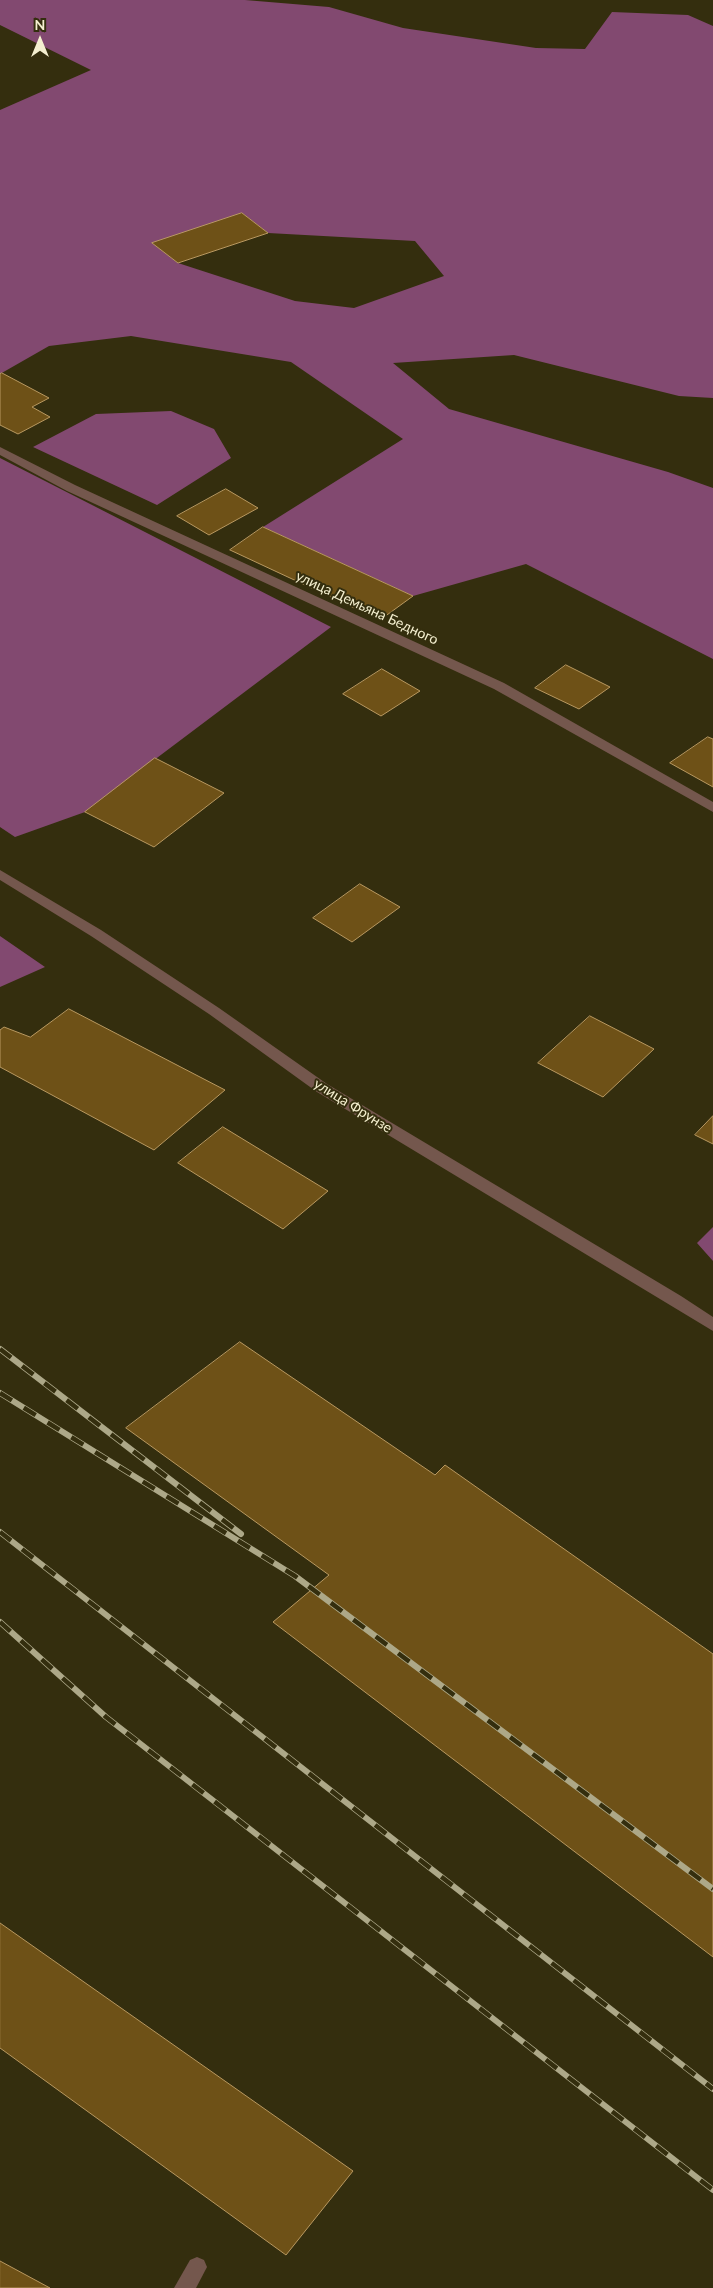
<!DOCTYPE html>
<meta charset="utf-8">
<style>
body{margin:0}
#map{position:relative;width:713px;height:2288px;overflow:hidden;background:#342e0e;font-family:Lato,sans-serif}
canvas{display:block}
.north{position:absolute;left:15px;top:15px;width:50px;height:50px;-webkit-text-stroke:4px #342e0e;paint-order:stroke;rotate:0deg;font-size:14px;font-weight:700;line-height:20px;text-align:center;color:#f4efcf}
.north::after{content:'';display:block;margin:auto;width:18px;height:22px;background:#f4efcf;clip-path:polygon(50% 0,100% 100%,50% 72%,0 100%)}
</style>
<div id="map">
<canvas width="713" height="2288"></canvas>
<div class="north">N</div>
</div>
<script>
const context = document.querySelector('canvas').getContext('2d');
context.lineJoin = 'round';
function fill(path, color) {
  context.fillStyle = color;
  context.fill(path, 'evenodd');
}
function stroke(path, color, width, dash) {
  context.strokeStyle = color;
  context.lineWidth = width;
  context.lineCap = dash ? 'butt' : 'round';
  context.setLineDash(dash || []);
  context.stroke(path);
}
function write(font, color, halo, rows, align = 'center') {
  context.font = font + ' Lato,sans-serif';
  context.lineWidth = 4;
  context.setLineDash([]);
  context.textBaseline = 'middle';
  context.strokeStyle = halo;
  context.fillStyle = color;
  for (const [text, x, y, turn = 0] of rows) {
    context.save();
    context.translate(x, y);
    context.rotate((+turn || 0) * Math.PI / 180);
    context.textAlign = isNaN(turn) ? turn : align;
    if (halo) context.strokeText(text, 0, 0);
    context.fillText(text, 0, 0);
    context.restore();
  }
}
fill(new Path2D(`
 M0,0H245L329,7L403,28L536,48L585,49L612,12L688,15L713,26V398L679,396L514,355L393,363L449,409L668,472L713,488V659L526,564L413,596L263,527L403,439L291,362L131,336L49,346L0,374V110L91,70L0,25ZM242,213L268,233L415,241L444,276L354,308L295,301L178,263L153,243Z
 M171,411L214,429L231,458L157,505L33,447L96,414Z
 M0,458L331,627L85,812L15,837L0,827Z
 M0,936L45,967L0,987Z
 M713,1227V1261L697,1243Z`), '#824970');
const building = new Path2D(`
 M242,213L268,233L178,263L152,243Z
 M2,373L49,398L32,407L50,417L18,434L0,425V374Z
 M226,489L258,508L209,535L177,516Z
 M263,527L413,596L380,620L230,550Z
 M566,665L610,687L579,709L535,688Z
 M382,669L420,691L381,716L343,694Z
 M708,737L713,739V787L670,763Z
 M155,758L224,793L154,847L85,812Z
 M360,884L400,907L352,942L313,918Z
 M69,1009L225,1090L154,1150L0,1067V1030L4,1027L30,1037Z
 M590,1016L654,1049L603,1097L538,1063Z
 M713,1116V1144L695,1135Z
 M223,1127L328,1191L283,1229L178,1163Z
 M240,1342L435,1475L445,1465L713,1654V1957L273,1622L329,1575L126,1428Z
 M0,1923L353,2171L286,2255L0,2048Z
 M0,2261L50,2288H0Z`);
fill(building, '#6e5117');
stroke(building, '#b89860', 1);
fill(new Path2D(`
 M197,2257L204,2260L207,2267L196,2288H174L190,2260Z`), '#74574d');
fill(new Path2D(`
 M0,447L75,485L504,683L713,802V812L494,689L67,491L0,455Z
 M0,870L101,930L219,1008L327,1084L681,1296L713,1317V1331L317,1092L209,1014L91,936L0,880Z`), '#74574d');
const rail = new Path2D(`
 M0,1349L241,1534
 M0,1393L295,1576L713,1889
 M0,1532L713,2089
 M0,1622L106,1717L713,2190`);
stroke(rail, '#ada888', 6);
stroke(rail, '#342e0e', 4.5, [14]);
write('14px', '#f4efcf', '#342e0e', [
 ["улица Демьяна Бедного",367,608,25],
 ["улица Фрунзе",353,1106,32]
]);
</script>
